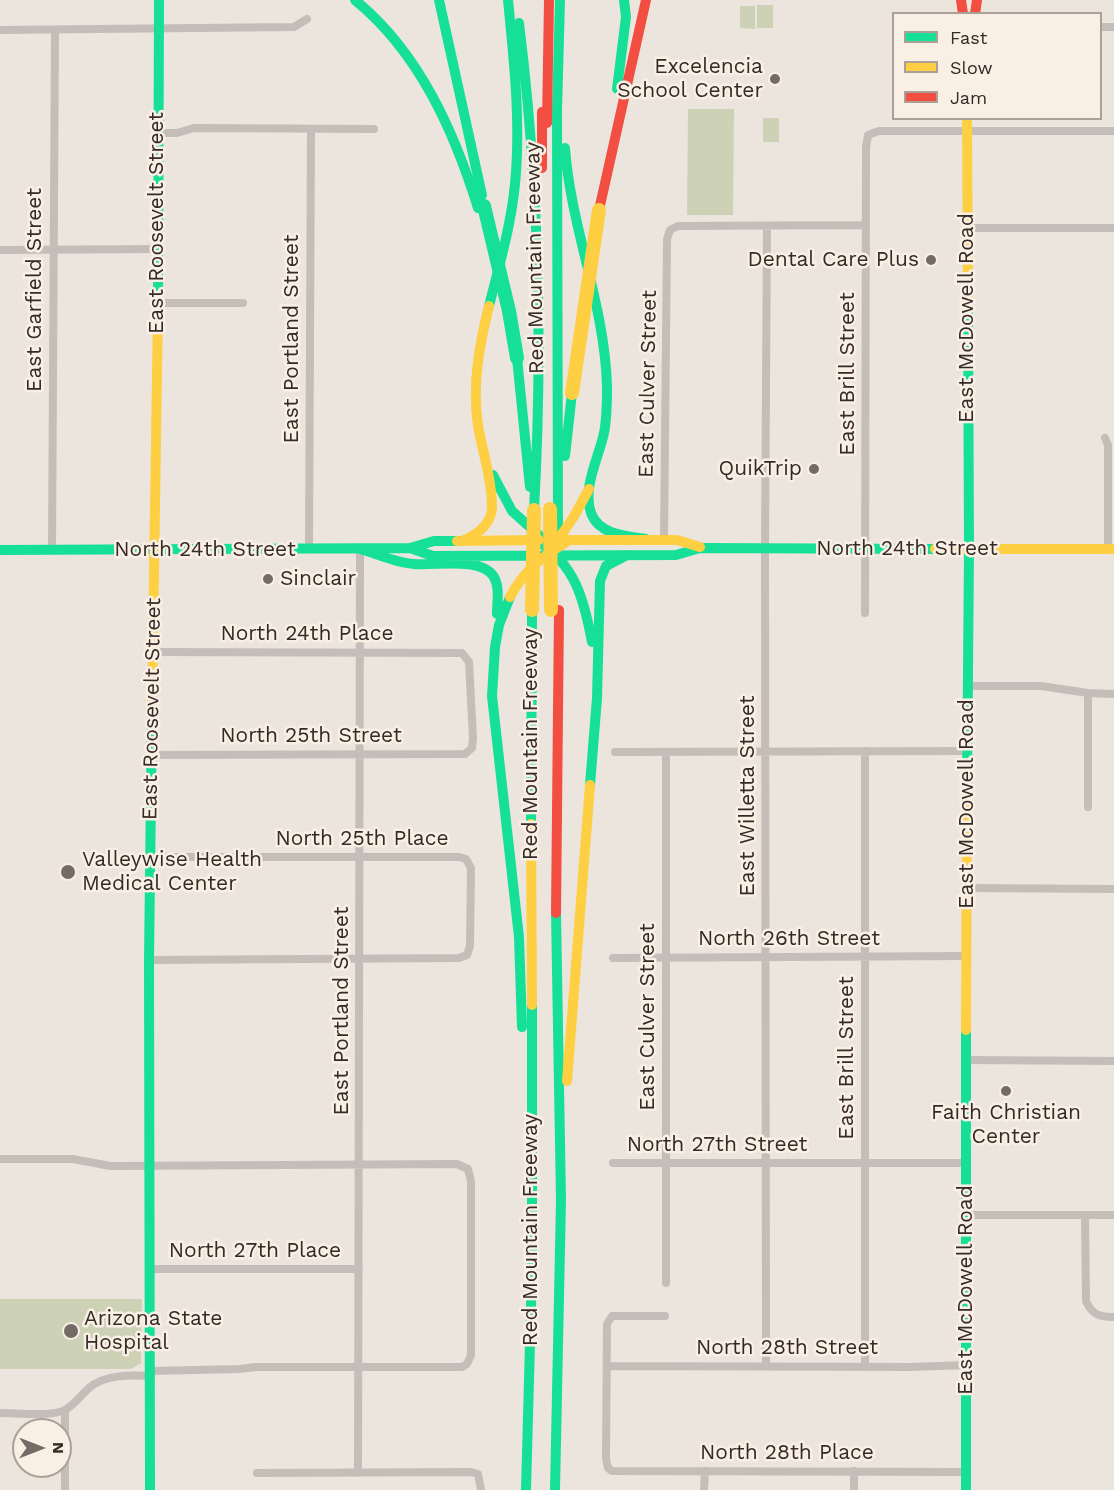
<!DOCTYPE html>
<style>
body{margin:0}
#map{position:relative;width:1114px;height:1490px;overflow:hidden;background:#ece5de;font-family:"Work Sans",sans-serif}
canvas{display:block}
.legend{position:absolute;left:892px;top:12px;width:210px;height:108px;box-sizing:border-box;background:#faefe4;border:2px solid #aba098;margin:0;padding:8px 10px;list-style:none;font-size:18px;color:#352a26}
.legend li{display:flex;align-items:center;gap:12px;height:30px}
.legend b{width:30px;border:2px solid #aba098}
.north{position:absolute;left:12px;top:1418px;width:60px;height:60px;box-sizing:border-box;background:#faefe4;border:2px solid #aba098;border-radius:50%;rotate:90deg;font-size:16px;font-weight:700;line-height:24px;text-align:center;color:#352a26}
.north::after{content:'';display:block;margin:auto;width:21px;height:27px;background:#756b66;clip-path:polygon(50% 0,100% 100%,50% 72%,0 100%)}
</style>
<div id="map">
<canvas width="1114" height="1490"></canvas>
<ul class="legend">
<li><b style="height:8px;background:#16e098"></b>Fast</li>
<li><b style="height:8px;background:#ffcf43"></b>Slow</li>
<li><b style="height:8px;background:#f24e42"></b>Jam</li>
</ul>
<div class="north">N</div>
</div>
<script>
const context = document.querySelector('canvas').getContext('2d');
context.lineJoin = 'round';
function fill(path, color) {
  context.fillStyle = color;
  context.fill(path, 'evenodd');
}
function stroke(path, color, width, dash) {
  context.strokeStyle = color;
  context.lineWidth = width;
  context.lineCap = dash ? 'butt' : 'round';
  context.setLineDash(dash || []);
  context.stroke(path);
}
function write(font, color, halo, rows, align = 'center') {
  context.font = font + ' "Work Sans",sans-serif';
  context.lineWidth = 5;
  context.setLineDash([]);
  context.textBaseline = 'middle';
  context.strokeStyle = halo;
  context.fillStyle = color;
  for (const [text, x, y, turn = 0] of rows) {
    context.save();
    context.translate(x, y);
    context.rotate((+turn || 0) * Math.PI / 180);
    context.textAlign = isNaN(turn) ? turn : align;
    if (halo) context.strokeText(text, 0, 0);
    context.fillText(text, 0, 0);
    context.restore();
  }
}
fill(new Path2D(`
 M757,5H773V28H757Z
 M740,6H755V29L740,28Z
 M688,109H734L733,215H687Z
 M763,118H779V142H763Z
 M0,1299H142L141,1363L131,1369H0Z`), '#cdd2b7');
stroke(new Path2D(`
 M1100,27H1114
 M0,30L294,27L307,19
 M158,133H177L194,128L374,129
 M967,228H1114
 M0,250L158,249
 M158,303H243
 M1105,438L1108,445V549
 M664,540L667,239L670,230L678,226L866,225
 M309,549L311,129
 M52,550L55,30
 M865,613L866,147L868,135L879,131H1114
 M967,686H1041L1088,693L1114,694
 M1088,693V807
 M865,751V1365
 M615,752L967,751
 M666,752V1283
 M151,755L465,754L472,748L473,738L469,662L462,653L152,652
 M966,888L1114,889
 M613,958L966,956
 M149,960L459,958L467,955L470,946L471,868L466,859L459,857H150
 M966,1060L1114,1061
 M0,1159H73L110,1166L457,1164L468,1169L471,1181V1355L467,1364L462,1367H256L239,1369L151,1371
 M613,1163H965
 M965,1215H1114
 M1085,1215L1086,1301C1092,1315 1100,1317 1114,1317
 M151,1269H359
 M665,1316H612L607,1324L606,1459L608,1468L612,1471L966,1472
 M607,1366L910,1367L967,1365
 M766,1366L765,548L767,226
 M0,1413C17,1413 50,1417 65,1410C74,1405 81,1395 89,1388C105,1374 131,1375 151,1376
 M257,1473L471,1472L478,1474L481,1490
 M358,1473L360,549
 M65,1490V1410
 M704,1490L705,1471
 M854,1490V1471`), '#c5bdb7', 8);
stroke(new Path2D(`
 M355,0C419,52 454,131 478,208
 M439,0L482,195
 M519,23C539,184 543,348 534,510
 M617,89L626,17L624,0
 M565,148C571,229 605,305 607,387C607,402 607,418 604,433C599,457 582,488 591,513C599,535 627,536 646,539
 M489,306C499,266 511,226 515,184C521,123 514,61 508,0
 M158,308L159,0
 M517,358L530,487
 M565,456L572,393
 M493,475L512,511L541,537
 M558,534L557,111L560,0
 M536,540C575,564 584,599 592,642
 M410,548L433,556L676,555L700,548L935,549
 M360,549C378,554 396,563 414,564C435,566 481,556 494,577C500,588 497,602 497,614
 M0,550L410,548L434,541H457
 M510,597L499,625L495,647L492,696L519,937L522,1027
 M590,785L597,698L600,581L606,566L627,555
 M967,792L969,549L968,308
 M531,824L532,610
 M966,1030V1490
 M150,1490L149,960L152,709
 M526,1490L532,1270V1005
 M555,1490L561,1200L556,913`), '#16e098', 10);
stroke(new Path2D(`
 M967,118L968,308
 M464,540C478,534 490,525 492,509C492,481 483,453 478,426C472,385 479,346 489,306
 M564,540H677L700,547
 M457,541L539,540
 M557,541L573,518L589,489
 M935,549H1114
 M510,597C524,570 544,555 570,540
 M152,709L158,308
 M531,824L532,1005
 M966,1030L967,792
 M567,1081L590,785`), '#ffcf43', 10);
stroke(new Path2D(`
 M961,0L963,14
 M975,14L977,0
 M542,112V168
 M547,123L549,0
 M599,210L646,0
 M556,913L559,610`), '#f24e42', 10);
stroke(new Path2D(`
 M484,206L509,311L517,358`), '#16e098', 14);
stroke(new Path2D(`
 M572,393L599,210
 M550,509L551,610
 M532,610L534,510`), '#ffcf43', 14);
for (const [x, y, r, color] of [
 [775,79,6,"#756b66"],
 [931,260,6,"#756b66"],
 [814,469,6,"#756b66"],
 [268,579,6,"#756b66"],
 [68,872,8,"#756b66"],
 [1006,1091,6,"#756b66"],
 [71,1331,8,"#756b66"]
]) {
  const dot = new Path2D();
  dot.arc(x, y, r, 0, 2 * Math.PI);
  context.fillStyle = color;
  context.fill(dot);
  stroke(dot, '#faefe4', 2);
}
write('21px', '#352a26', '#faefe4', [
 ["Excelencia",763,67],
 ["School Center",763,91],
 ["Dental Care Plus",919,260],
 ["QuikTrip",802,469],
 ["Sinclair",280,579,"left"],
 ["Valleywise Health",82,860,"left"],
 ["Medical Center",82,884,"left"],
 ["Faith Christian",1006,1113,"center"],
 ["Center",1006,1137,"center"],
 ["Arizona State",84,1319,"left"],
 ["Hospital",84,1343,"left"]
], 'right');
write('21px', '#352a26', '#faefe4', [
 ["East Roosevelt Street",157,223,-90],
 ["Red Mountain Freeway",535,258,-91],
 ["East Garfield Street",35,290,-90],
 ["East McDowell Road",967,318,-90],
 ["East Portland Street",292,339,-90],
 ["East Brill Street",848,374,-90],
 ["East Culver Street",648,384,-89],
 ["North 24th Street",907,549],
 ["North 24th Street",205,550],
 ["North 24th Place",307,634],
 ["East Roosevelt Street",152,709,-89],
 ["North 25th Street",311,736],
 ["Red Mountain Freeway",531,744,-90],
 ["East Willetta Street",748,796,-90],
 ["East McDowell Road",967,804,-90],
 ["North 25th Place",362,839],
 ["North 26th Street",789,939],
 ["East Portland Street",342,1011,-90],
 ["East Culver Street",648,1017,-90],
 ["East Brill Street",847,1058,-90],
 ["North 27th Street",717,1145],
 ["Red Mountain Freeway",531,1230,-90],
 ["North 27th Place",255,1251],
 ["East McDowell Road",966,1290,-90],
 ["North 28th Street",787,1348],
 ["North 28th Place",787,1453]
]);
</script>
